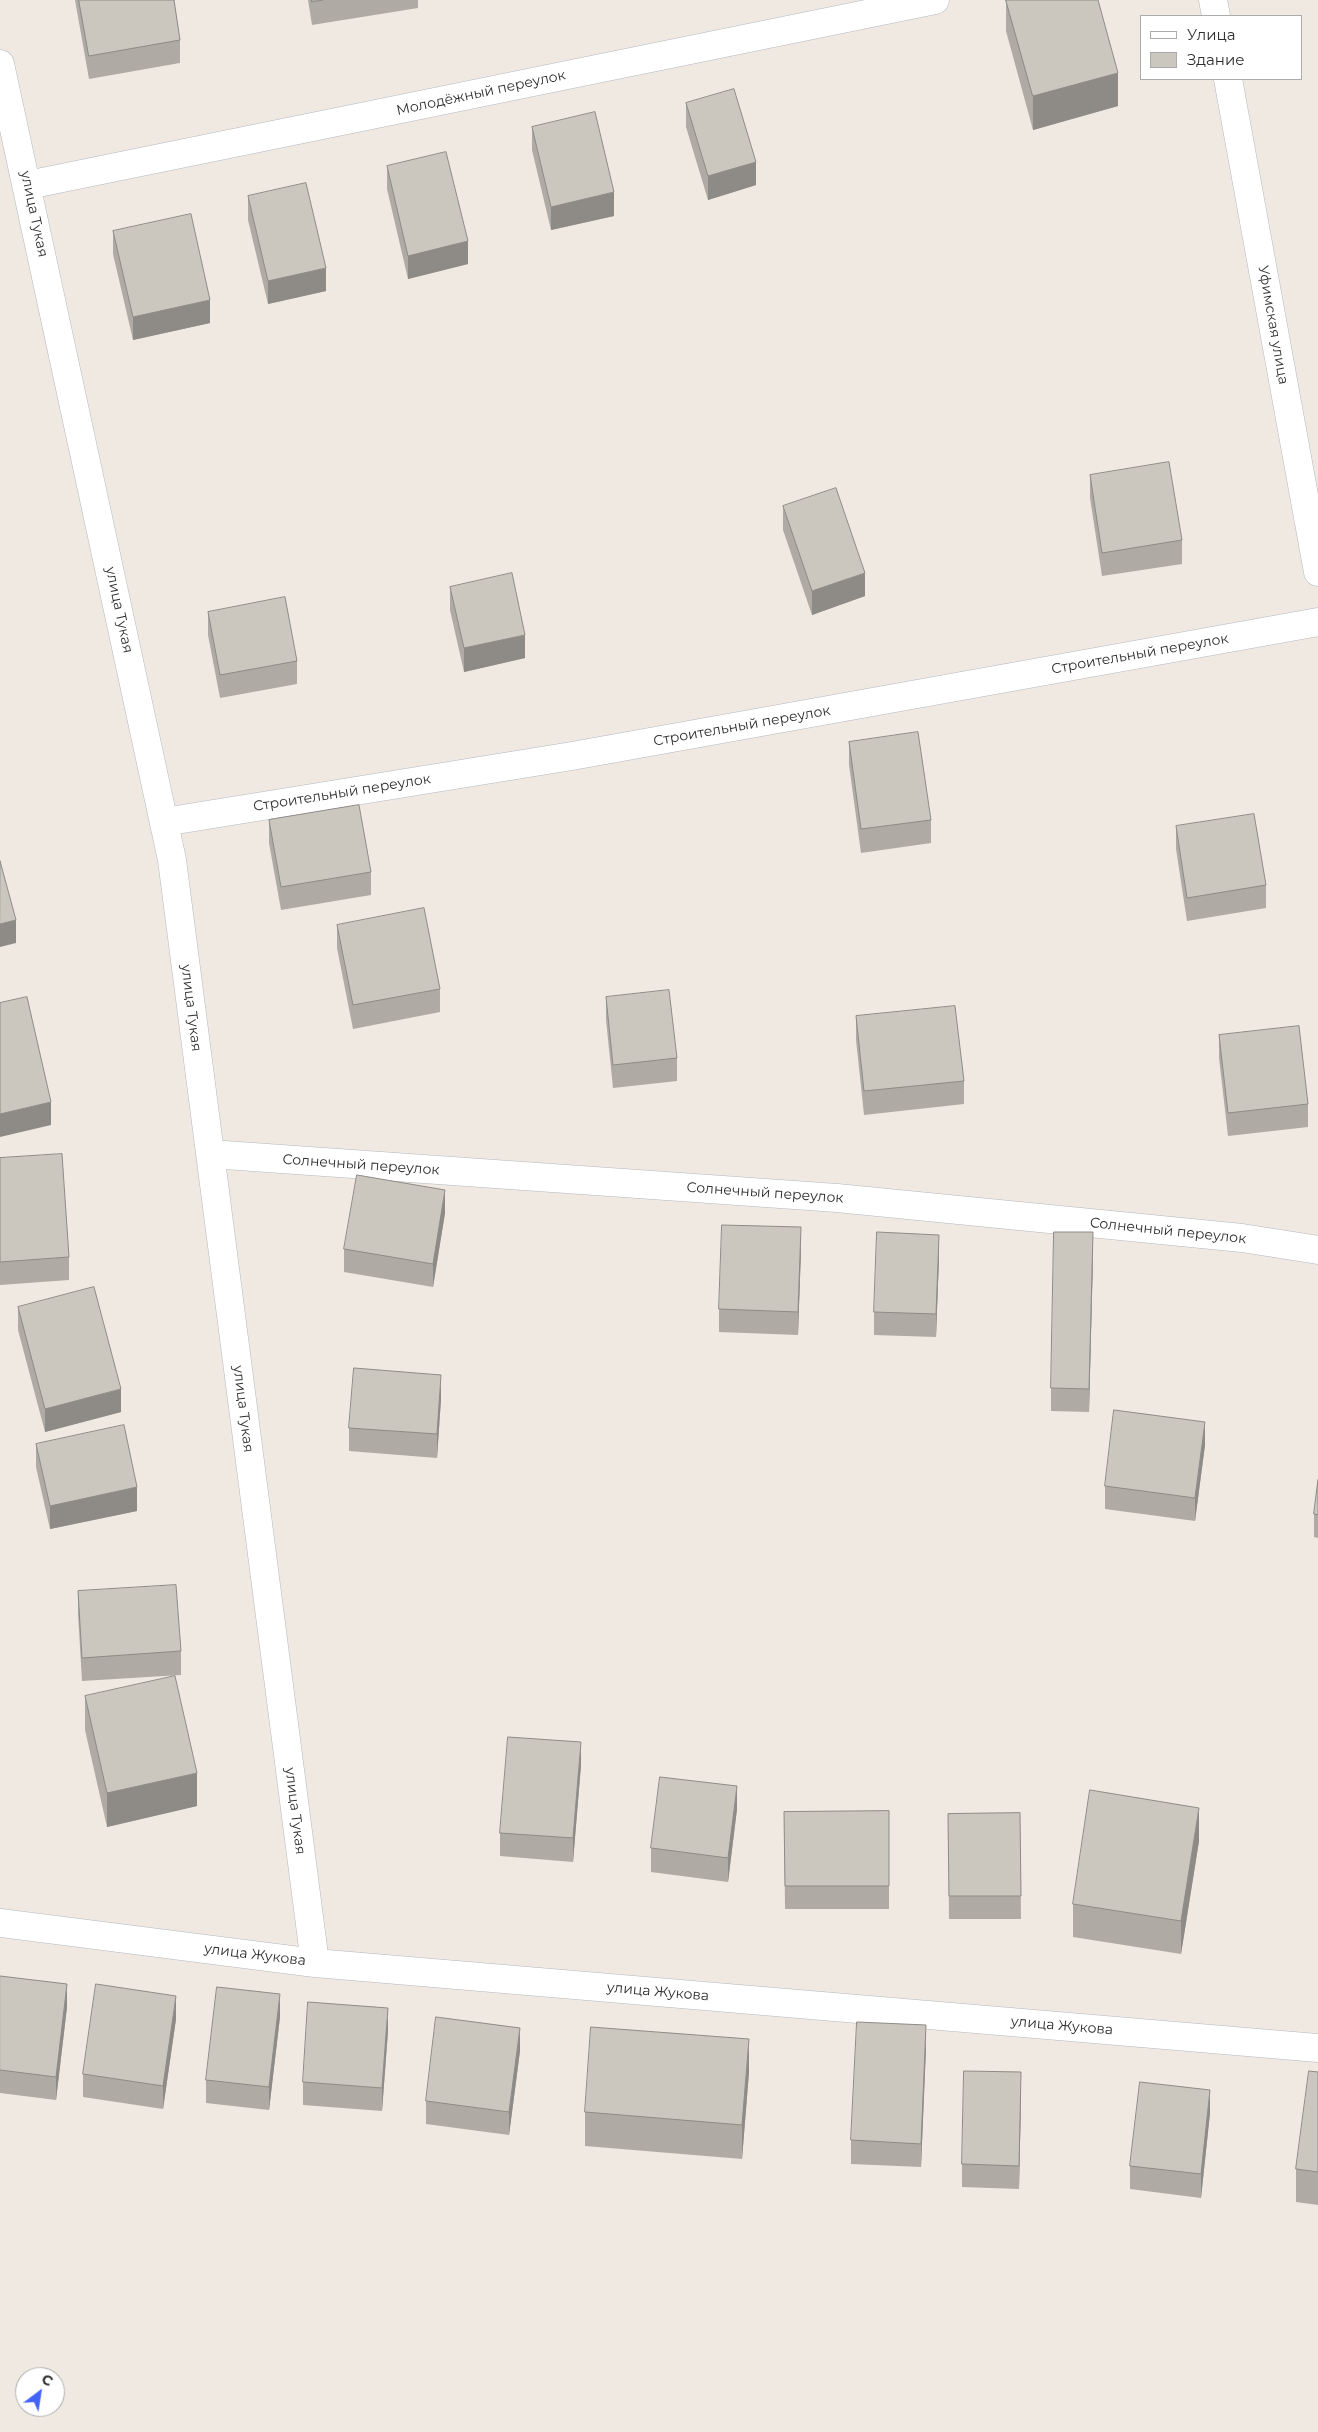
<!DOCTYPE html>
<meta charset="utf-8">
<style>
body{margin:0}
#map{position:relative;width:1318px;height:2432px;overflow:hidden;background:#efe9e1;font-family:Montserrat,sans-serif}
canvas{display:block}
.legend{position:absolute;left:1140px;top:15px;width:162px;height:65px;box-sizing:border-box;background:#fff;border:1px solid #ababab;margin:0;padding:6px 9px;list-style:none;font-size:15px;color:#2e2e2e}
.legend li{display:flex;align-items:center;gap:10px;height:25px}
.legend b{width:25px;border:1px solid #ababab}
.north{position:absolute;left:15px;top:2367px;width:50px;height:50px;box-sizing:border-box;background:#fff;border:1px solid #ababab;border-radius:50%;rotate:31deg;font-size:14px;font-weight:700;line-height:20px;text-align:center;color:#2e2e2e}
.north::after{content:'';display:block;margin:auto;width:18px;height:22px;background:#4264fb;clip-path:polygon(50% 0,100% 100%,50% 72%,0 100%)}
</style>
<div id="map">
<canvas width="1318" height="2432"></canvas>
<ul class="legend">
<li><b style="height:6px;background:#fff"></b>Улица</li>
<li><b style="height:14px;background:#cbc7bf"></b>Здание</li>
</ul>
<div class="north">С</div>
</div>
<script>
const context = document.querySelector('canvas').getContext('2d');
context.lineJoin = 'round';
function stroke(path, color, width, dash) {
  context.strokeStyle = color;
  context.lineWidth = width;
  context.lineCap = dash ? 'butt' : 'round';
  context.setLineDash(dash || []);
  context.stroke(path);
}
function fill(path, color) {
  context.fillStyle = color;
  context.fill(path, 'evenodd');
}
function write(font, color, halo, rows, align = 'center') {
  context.font = font + ' Montserrat,sans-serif';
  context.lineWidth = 5;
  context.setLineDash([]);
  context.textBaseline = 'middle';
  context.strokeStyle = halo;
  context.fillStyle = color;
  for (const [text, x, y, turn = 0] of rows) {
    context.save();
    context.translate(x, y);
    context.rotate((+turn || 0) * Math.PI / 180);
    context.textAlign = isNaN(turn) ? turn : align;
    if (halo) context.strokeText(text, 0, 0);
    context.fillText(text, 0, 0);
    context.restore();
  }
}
const minor = new Path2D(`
 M1213,0L1216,16
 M0,64L172,860L315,1963
 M1228,79L1318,572
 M28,185L935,0
 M164,822L572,756L1318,622
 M210,1154L837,1198L1242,1238L1318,1250
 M0,1923L315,1963L1318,2048`);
stroke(minor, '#b4b7c1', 29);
stroke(minor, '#fff', 28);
fill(new Path2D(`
 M75,0H174L180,40V63L89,79Z
 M308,0H418V8L312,25Z
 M1006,0H1098L1118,106L1033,130L1006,31Z
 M686,103L756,185L708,200L686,127Z
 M532,127L614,216L551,230L532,150Z
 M387,166L468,264L408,279L387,189Z
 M248,196L326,291L268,304L248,220Z
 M113,231L210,323L133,340L113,254Z
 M1090,475L1182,540V564L1102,576L1090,498Z
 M783,506L865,596L812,615L783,530Z
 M450,587L525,658L464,672L450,610Z
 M208,612L297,661V684L220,698L208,635Z
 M849,742L931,820V843L861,853L849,765Z
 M269,820L371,872V895L281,910L269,843Z
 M1176,826L1266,885V908L1187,921L1176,849Z
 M337,925L440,989V1012L353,1029L337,948Z
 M606,997L677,1058V1081L613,1088L606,1020Z
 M856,1016L964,1081V1104L864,1115L856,1040Z
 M1219,1035L1308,1104V1127L1228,1136L1219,1058Z
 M0,1158L69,1257V1280L0,1285Z
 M445,1213L433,1287L344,1272V1249Z
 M801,1250L798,1335L719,1332V1309Z
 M1093,1256L1089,1412L1051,1411V1388Z
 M939,1258L936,1337L874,1335V1312Z
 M18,1307L121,1412L45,1432L18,1330Z
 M441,1399L437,1458L349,1451V1428Z
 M36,1444L137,1511L50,1529L36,1467Z
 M1205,1445L1195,1521L1105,1509V1486Z
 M1318,1480V1538L1314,1537V1514Z
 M78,1591L181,1651V1675L82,1681L78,1614Z
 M85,1696L197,1806L107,1827L85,1730Z
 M581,1765L573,1862L500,1856V1833Z
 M737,1809L728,1882L651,1872V1848Z
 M889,1811V1909H785L784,1812Z
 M1020,1813L1021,1919H949L948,1814Z
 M1199,1841L1181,1954L1073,1937V1904Z
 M0,1976L67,2007L56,2100L0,2093Z
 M280,2017L269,2110L206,2103V2080Z
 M176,2019L163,2109L83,2097V2074Z
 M388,2031L382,2111L303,2105V2082Z
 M926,2048L921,2167L851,2164V2140Z
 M520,2051L509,2135L426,2124V2101Z
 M749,2072L742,2159L585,2146V2112Z
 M1318,2072V2205L1296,2202V2169Z
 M1021,2095L1019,2189L962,2187V2164Z
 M1210,2113L1201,2198L1130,2189V2166Z`), '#afaba4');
fill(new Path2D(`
 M1118,73V106L1033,130V96Z
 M756,162V185L708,200V176Z
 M614,192V216L551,230V207Z
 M468,241V264L408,279V256Z
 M326,268V291L268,304V281Z
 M210,300V323L133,340V317Z
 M865,573V596L812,615V591Z
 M525,635V658L464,672V648Z
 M16,920V943L0,947V924Z
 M51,1102V1125L0,1137V1114Z
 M445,1190V1213L433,1287V1264Z
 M801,1227V1250L798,1335V1312Z
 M1093,1232V1256L1089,1412V1389Z
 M939,1235V1258L936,1337V1314Z
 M441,1375V1399L437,1458V1434Z
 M121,1389V1412L45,1432V1409Z
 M1205,1422V1445L1195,1521V1498Z
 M137,1487V1511L50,1529V1506Z
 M581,1742V1765L573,1862V1838Z
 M197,1773V1806L107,1827V1793Z
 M737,1786V1809L728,1882V1858Z
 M1199,1808V1841L1181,1954V1921Z
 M67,1984V2007L56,2100V2077Z
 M280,1994V2017L269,2110V2087Z
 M176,1996V2019L163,2109V2086Z
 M388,2008V2031L382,2111V2088Z
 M926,2025V2048L921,2167V2144Z
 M520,2028V2051L509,2135V2112Z
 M749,2039V2072L742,2159V2125Z
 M1021,2072V2095L1019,2189V2166Z
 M1210,2090V2113L1201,2198V2174Z`), '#8e8b86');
const building = new Path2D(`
 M79,0H174L180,40L89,56Z
 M312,0H323L312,2Z
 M1006,0H1098L1118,73L1033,96Z
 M734,89L756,162L708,176L686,103Z
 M595,112L614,192L551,207L532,127Z
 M446,152L468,241L408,256L387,166Z
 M306,183L326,268L268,281L248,196Z
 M191,214L210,300L133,317L113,231Z
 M1169,462L1182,540L1102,553L1090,475Z
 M836,488L865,573L812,591L783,506Z
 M512,573L525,635L464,648L450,587Z
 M285,597L297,661L220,675L208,612Z
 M918,732L931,820L861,829L849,742Z
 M359,805L371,872L281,887L269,820Z
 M1254,814L1266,885L1187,898L1176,826Z
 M0,861L16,920L0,924Z
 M424,908L440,989L353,1005L337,925Z
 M669,990L677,1058L613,1065L606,997Z
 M27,997L51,1102L0,1114V1003Z
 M955,1006L964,1081L864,1091L856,1016Z
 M1299,1026L1308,1104L1228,1113L1219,1035Z
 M62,1154L69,1257L0,1262V1158Z
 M357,1175L445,1190L433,1264L344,1249Z
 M722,1225L801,1227L798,1312L719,1309Z
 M877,1232L939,1235L936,1314L874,1312Z
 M1054,1232H1093L1089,1389L1051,1388Z
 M94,1287L121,1389L45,1409L18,1307Z
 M354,1368L441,1375L437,1434L349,1428Z
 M1114,1410L1205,1422L1195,1498L1105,1486Z
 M124,1425L137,1487L50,1506L36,1444Z
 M1318,1480V1515L1314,1514Z
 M176,1585L181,1651L82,1658L78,1591Z
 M175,1676L197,1773L107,1793L85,1696Z
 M508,1737L581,1742L573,1838L500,1833Z
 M660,1777L737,1786L728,1858L651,1848Z
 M1090,1790L1199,1808L1181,1921L1073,1904Z
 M889,1811V1886H785L784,1812Z
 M1020,1813L1021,1896H949L948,1814Z
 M0,1976L67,1984L56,2077L0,2070Z
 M96,1984L176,1996L163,2086L83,2074Z
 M217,1987L280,1994L269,2087L206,2080Z
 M308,2002L388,2008L382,2088L303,2082Z
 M436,2017L520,2028L509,2112L426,2101Z
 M857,2022L926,2025L921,2144L851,2140Z
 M591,2027L749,2039L742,2125L585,2112Z
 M964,2071L1021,2072L1019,2166L962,2164Z
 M1309,2071L1318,2072V2172L1296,2169Z
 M1140,2082L1210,2090L1201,2174L1130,2166Z`);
fill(building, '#cbc7bf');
stroke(building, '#8e8b86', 1);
write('14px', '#2e2e2e', '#fff', [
 ["Молодёжный переулок",481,93,-12],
 ["улица Тукая",34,214,78],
 ["Уфимская улица",1273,325,80],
 ["улица Тукая",119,610,78],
 ["Строительный переулок",1140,654,-10],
 ["Строительный переулок",742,726,-10],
 ["Строительный переулок",342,793,-9],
 ["улица Тукая",191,1008,83],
 ["Солнечный переулок",361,1165,4],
 ["Солнечный переулок",765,1193,4],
 ["Солнечный переулок",1168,1231,6],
 ["улица Тукая",243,1409,83],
 ["улица Тукая",295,1811,83],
 ["улица Жукова",255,1955,7],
 ["улица Жукова",658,1992,5],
 ["улица Жукова",1062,2026,5]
]);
</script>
